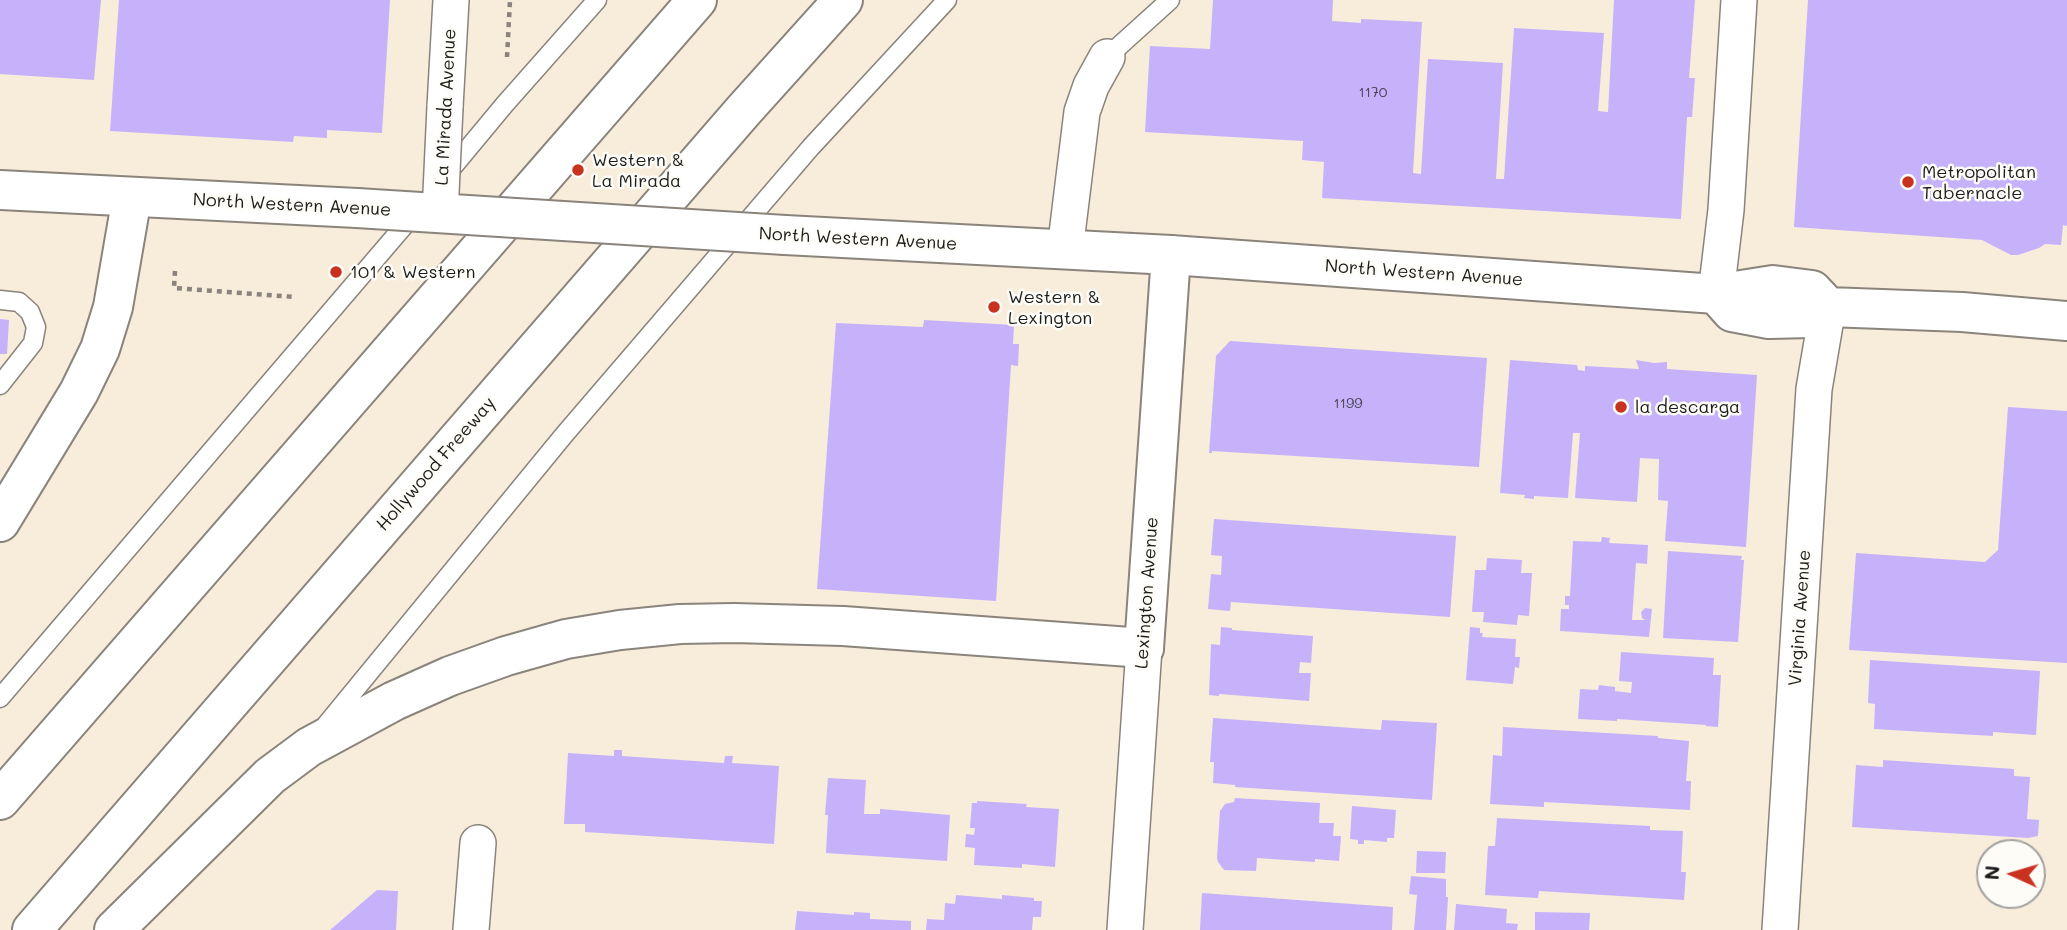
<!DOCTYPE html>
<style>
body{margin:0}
#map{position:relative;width:2067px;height:930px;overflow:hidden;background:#f8ecdb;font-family:Mali,sans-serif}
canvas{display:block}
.north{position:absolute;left:1976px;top:839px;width:70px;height:70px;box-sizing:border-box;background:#fdfcf7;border:2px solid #a3a29f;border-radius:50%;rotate:274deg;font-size:19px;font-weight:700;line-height:28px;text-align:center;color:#1c1c1c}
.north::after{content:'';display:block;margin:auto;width:24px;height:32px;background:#c8321e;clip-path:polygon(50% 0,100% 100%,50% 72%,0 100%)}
</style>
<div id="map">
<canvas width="2067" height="930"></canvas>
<div class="north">N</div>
</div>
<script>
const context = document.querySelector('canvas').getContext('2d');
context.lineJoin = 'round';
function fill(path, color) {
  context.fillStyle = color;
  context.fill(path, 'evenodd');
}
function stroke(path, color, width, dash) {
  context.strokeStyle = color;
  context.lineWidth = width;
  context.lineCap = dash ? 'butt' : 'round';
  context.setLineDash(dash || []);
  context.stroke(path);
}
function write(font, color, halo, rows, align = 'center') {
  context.font = font + ' Mali,sans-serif';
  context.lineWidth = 5;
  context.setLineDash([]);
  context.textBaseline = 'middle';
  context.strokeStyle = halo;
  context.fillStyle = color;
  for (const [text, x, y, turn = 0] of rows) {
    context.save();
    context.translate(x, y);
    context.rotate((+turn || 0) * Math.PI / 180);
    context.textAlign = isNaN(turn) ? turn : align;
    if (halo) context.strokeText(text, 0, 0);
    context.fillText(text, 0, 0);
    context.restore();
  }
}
fill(new Path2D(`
 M0,0H101L94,80L0,74Z
 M119,0H390L382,133L327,130V138L294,136L293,142L110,131Z
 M1213,0H1333L1332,21L1361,23V19L1422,22L1413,173L1421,174L1428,59L1503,63L1496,179H1504L1514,28L1604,33L1598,111L1608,112L1614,0H1695L1689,78H1695L1692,117H1687L1681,219L1322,198L1324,162L1302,160L1303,141L1145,132L1150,46L1210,49Z
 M1808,0H2067V226L2063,225L2061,245L2045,244L2039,248L2018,255H2011L1982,240L1794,227Z
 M0,319L9,320L7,354H0Z
 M924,320L1014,325L1013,344H1019L1018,366L1011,365L996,601L817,589L836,323L923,327Z
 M1230,341L1487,358L1479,467L1212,451V453H1209L1216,356Z
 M1510,360L1577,365L1578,370L1585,371V366L1639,369L1636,360L1654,363L1667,362V369L1757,375L1746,547L1665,541L1668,501L1658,500L1659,459L1640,458L1637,502L1575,498L1580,433H1573L1568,498L1534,496V499L1524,498L1525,495L1500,493Z
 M2008,407L2067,411V663L1849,650L1856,553L1985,562L1998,550Z
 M1214,519L1456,536L1450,617L1231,602L1230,611L1208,609L1211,574L1221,575L1222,556L1211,555Z
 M1602,537L1610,538L1609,543L1648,545L1647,564L1636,563L1632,620H1645L1642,618L1641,612L1645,608L1652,609L1649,637L1560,631L1561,609H1569V605H1565V596H1570L1573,541L1601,542Z
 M1668,551L1742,556L1741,560H1744L1738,642L1663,638Z
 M1487,558L1522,560L1521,573H1532L1529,616L1518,615L1517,625L1483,622L1484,612H1472L1475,570H1486Z
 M1221,627L1232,628V630L1313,636L1311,663L1300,662L1299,673H1311L1309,701L1219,694V696L1209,695L1211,644L1220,645Z
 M1470,627L1480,628V633H1483L1482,637L1516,639L1515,657H1520L1519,668L1515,667L1513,684L1466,680Z
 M1621,652L1714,658L1713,675H1721L1718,727L1706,726V725L1617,719V721L1578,719L1580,689L1598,690L1599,685L1615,687V691L1631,693L1632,682L1619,681Z
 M1870,660L2040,671L2036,735L1993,732V736L1874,729L1875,704L1868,703Z
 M1213,718L1381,730L1382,720L1437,723L1432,800L1235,787V785L1213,783L1214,762H1210Z
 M1503,727L1658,736V738L1689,741L1686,781H1691L1690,810L1544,802V807L1490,804L1493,755L1502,756Z
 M614,750H622V756L724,763L725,756H733L732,763L779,766L774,844L585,832V824H564L568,753L614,756Z
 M1883,760L2014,769V776L2030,777L2027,819L2039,820L2038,836L2028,838L1852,827L1856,765L1883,767Z
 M828,778L866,780L864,814H880V809L950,815L947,861L826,853L828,815H825Z
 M1235,798L1320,803L1319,823H1334L1333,836H1341L1339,861L1315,859V862L1257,858L1256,871L1224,870L1218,862L1217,858L1220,811L1225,804L1234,802Z
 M977,801L1027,804L1026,807L1059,809L1055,867L1022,864V868L974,865L975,848L965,847L966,834L974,835L975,828H970L972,803H977Z
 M1352,806L1396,810L1394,838H1387V842L1364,840V844H1358V840L1350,839Z
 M1497,818L1650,826V830L1683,831L1681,872H1686L1684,900L1539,891L1538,898L1485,895L1488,846H1495Z
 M1417,851L1446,852L1445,873H1416Z
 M1411,876L1446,879V897H1448L1446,930H1414L1417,895L1409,894Z
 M377,890L398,891L396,930H330Z
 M1202,893L1393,907L1392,930H1200Z
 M956,895L1002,899V895L1034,898V901H1042L1041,917H1033L1032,930H926L927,919L944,920L945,903L955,904Z
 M1456,904L1507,909L1506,923L1518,924L1517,930H1454Z
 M797,911L854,915V912L870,913V919L911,921V930H795Z
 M1535,912L1590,913L1589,930H1535Z`), '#c5b2fb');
const service = new Path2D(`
 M1107,57L1170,0
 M446,175L505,104L597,0
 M0,300L19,302L30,312L36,327L33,343L0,385
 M0,698L415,213
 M326,725L564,435L811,147L947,0`);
const minor = new Path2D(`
 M445,107L451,0
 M1065,250L1082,112L1091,86L1107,57
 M1716,294L1726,210L1739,0
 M471,930L478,843
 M1125,930L1144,648
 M1780,930L1814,389L1828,307`);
const tertiary = new Path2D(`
 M1144,648L1171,255`);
const primary = new Path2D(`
 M0,190L357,208
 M785,235L1171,255L1716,294L1773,285L1812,290L1828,307
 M1716,294L1732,312L1769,319L1812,318L1828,307L1962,312L2067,321`);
const motorway = new Path2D(`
 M0,522L79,392L100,349L113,307L132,197
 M0,800L697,0
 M32,930L744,110L843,0
 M114,930L270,776L309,747L394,701L450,676L506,656L566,639L620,630L680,624L734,623L843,626L1144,648`);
stroke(service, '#8a847c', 21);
stroke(minor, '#8a847c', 38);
stroke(tertiary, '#8a847c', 42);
stroke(primary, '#8a847c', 42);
stroke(motorway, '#8a847c', 42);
stroke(new Path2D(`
 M507,57L510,0
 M175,271L174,288L295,297`), '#8a847c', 4.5, [5, 5]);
stroke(service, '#fff', 18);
stroke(minor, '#fff', 35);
stroke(tertiary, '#fff', 38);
stroke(primary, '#fff', 38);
stroke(motorway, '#fff', 38);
const minorBridge = new Path2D(`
 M440,214L445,107`);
const primaryBridge = new Path2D(`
 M357,208L785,235`);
stroke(minorBridge, '#8a847c', 38, []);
stroke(primaryBridge, '#8a847c', 42, []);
stroke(minorBridge, '#fff', 35);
stroke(primaryBridge, '#fff', 38);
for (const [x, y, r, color] of [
 [578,170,7,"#c8321e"],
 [1908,182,7,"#c8321e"],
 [336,272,7,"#c8321e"],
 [994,307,7,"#c8321e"],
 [1621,407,7,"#c8321e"]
]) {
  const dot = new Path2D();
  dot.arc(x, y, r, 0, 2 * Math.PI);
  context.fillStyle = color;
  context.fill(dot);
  stroke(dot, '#fdfcf7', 2.5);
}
write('14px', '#464254', null, [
 ["1170",1373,93],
 ["1199",1348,404]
]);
write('18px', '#1c1c1c', '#fdfcf7', [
 ["La Mirada Avenue",446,107,-87],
 ["North Western Avenue",292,205,3],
 ["North Western Avenue",858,239,3],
 ["North Western Avenue",1424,273,4],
 ["Hollywood Freeway",436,464,-49],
 ["Lexington Avenue",1147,593,-86],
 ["Virginia Avenue",1800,618,-86]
]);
write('18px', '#1c1c1c', '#fdfcf7', [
 ["Western &",592,160],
 ["La Mirada",592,181],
 ["Metropolitan",1922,172],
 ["Tabernacle",1922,193],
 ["101 & Western",350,272],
 ["Western &",1008,297],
 ["Lexington",1008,318],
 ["la descarga",1635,407]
], 'left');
</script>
